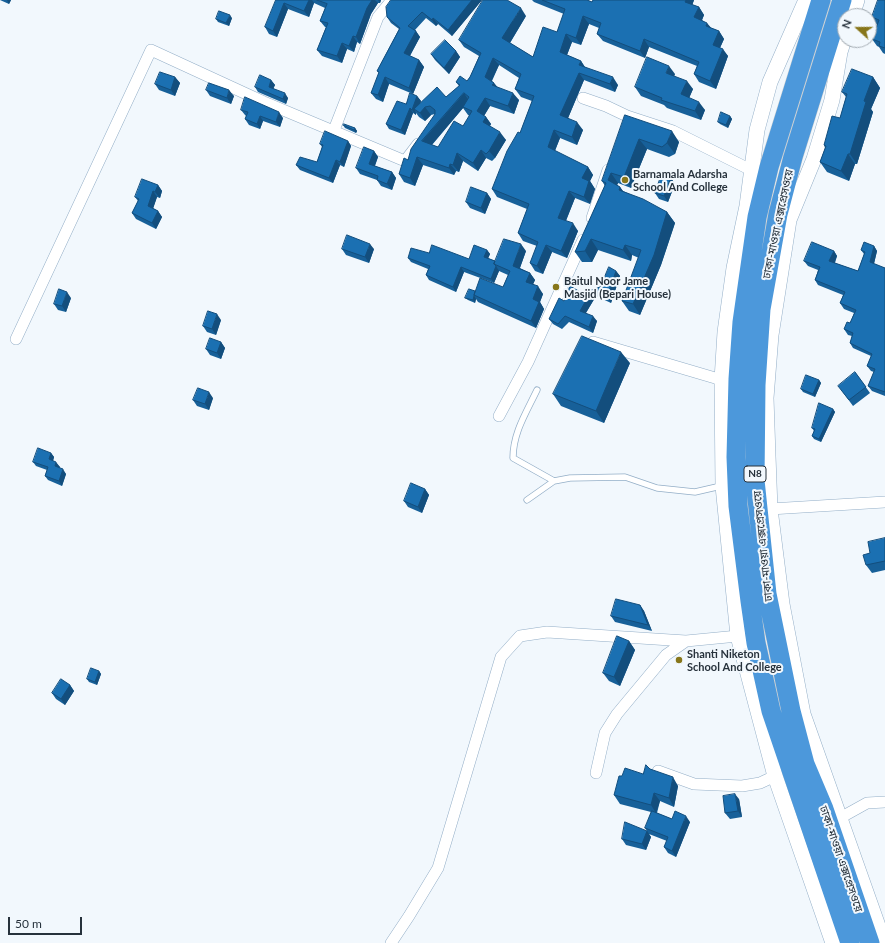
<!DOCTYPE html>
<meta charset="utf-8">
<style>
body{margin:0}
#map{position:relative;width:885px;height:943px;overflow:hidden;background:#f2f8fd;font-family:Lato,sans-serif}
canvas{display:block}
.north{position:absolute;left:837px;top:8px;width:40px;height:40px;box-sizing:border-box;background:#f2f8fd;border:1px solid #a1a9b0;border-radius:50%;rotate:291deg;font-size:11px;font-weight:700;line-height:16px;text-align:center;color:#27323c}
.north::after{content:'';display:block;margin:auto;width:14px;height:18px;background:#87761a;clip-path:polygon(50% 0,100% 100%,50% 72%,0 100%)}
.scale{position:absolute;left:8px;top:917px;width:74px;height:18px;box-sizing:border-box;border:2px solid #27323c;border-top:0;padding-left:5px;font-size:12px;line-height:14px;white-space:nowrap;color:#27323c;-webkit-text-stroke:3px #f2f8fd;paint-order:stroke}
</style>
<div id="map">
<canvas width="885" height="943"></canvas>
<div class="north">N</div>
<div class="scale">50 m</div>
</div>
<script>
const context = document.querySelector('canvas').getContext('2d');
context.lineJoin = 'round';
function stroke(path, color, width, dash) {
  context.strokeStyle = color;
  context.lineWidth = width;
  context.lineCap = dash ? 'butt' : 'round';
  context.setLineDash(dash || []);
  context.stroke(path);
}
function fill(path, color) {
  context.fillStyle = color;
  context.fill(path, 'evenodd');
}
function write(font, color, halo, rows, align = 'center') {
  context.font = font + ' Lato,"Noto Sans Bengali",sans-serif';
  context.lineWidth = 4;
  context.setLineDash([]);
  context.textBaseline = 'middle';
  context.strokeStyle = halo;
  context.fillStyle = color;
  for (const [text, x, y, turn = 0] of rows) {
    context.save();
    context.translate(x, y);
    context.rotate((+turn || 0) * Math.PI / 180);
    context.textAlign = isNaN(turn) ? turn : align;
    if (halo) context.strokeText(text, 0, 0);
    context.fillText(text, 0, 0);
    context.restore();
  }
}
const service = new Path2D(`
 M537,390C526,413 513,433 513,458L554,481
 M527,500L554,481L570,478L625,477L657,488L695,492L721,486`);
const minor = new Path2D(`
 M583,98L606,106L627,116L673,131L751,170
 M334,130L378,17L392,0
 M592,218L608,170
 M16,339L151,50L264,102L405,161L418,144
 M593,342L722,380
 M499,416L528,362L583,240
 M770,509L885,502
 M658,771L694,784L742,786L760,783L775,776
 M596,773L605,733L617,714L666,655L686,641L738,636
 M840,818L867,803L885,802
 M391,943L409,916L438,868L501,657L520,636L547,632L686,641`);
const secondary = new Path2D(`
 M806,0L770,82L757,130L747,206L734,268L725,332L722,380L723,486L738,636L775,776L833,943
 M852,16L857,0
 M845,36L840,52L832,100L814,159L789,220L771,335L766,398L768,456L770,509L782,604L803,714L884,943`);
const motorway = new Path2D(`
 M821,0L769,167L757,217L742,322L738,379L736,457L738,506L750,601L756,643L771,711L850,943
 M842,0L793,157L778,214L761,309L756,385L755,480L767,594L791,711L805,764L824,809L870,943`);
stroke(service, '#93aec7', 7);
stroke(minor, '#93aec7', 12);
stroke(secondary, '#93aec7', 16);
stroke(motorway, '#cfd2d4', 20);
stroke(service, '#fff', 5.5);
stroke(minor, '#fff', 11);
stroke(secondary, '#fff', 15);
stroke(motorway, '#4c98db', 19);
fill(new Path2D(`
 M0,0H11L9,4Z
 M276,0H381L380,3H378L371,14L360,44L357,42L354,52L347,49L342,63L322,56L317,50L326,27H325L320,21L325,8L314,3L309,17L288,9L277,37L269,34L265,27Z
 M391,0H482L452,36L438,24L436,26L426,18L415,30L420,37L410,56L419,60L424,67L413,94L389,84L383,102L376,99L371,93L379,73L377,71L399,29L391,23L387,17Z
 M532,0H587L592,2L593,0H694L692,5L699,7L704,15L702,20L711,28L719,31L724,39L720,48L728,56L716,89L699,82L694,74L697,66L649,47L645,58L603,41L597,34L599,28L589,24L581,45L572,42L567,55L581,61L585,67L618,85L615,92L584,80L568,118L583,130L577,145L560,138L555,151L588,167L593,175L590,181L595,189L590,204L575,198L566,221L578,231L567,258L552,252L543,274L535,271L530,263L537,246L523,241L518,233L527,209L497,197L492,189L520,133L532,101L521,97L515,89L519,78L499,65L492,81L494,83L497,87L519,100L514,114L490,106L484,116L486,117L491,124L490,126L506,140L495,158L492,161L486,158L478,171L463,161L459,172L456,171L454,175L423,165L415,186L404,182L399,174L435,114L431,115L425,121L419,117L416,113V115L413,113L405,135L389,129L386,124L406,104L417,96L421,101L420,104L446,97L459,86L456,82L467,81L470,77L479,56L464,47L459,40L526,16L510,43L533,57L557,32L564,14L534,2ZM463,108L468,115L470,116L463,126L438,147L432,145Z
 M885,0V54L883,53L879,47L877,46L872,39L877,25L872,17Z
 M232,18L229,26L218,22L216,19Z
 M456,51L460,57L449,74L435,60L431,54Z
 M675,74L674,76L693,89L689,98L705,110L701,120L667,108L664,105L641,96L635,87Z
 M175,77L180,83L175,96L159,90L155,84Z
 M873,77L880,88L871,109L873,112L857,164H855L849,181L827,172L820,162L825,148L824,145L840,118L846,97L842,92Z
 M271,80L275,85L273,88L288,98L286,104L258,92L255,87Z
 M206,90L234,96L231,104L210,96Z
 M241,110L283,118L280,127L263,121L260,129L249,125L245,119L246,116L245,115Z
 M625,115L679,142L675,154L669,157L647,149L631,188L618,183L617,185L620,187L623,191L667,212L675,223L661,265L640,315L629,311L622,301L639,258L632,255L631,261L598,250L592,262H582L575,252L605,186L602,181Z
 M730,116L732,119L728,128L720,124L718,122Z
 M343,125L355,128L357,131L356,133L345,128Z
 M348,141L351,146L344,167L340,165L333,183L300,170L296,165L317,162L322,147L320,144Z
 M374,151L378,157L375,166L392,172L396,178L392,190L381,186L377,180L360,174L356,168Z
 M671,178L675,184L668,202L659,199L655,193Z
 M158,185L162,191L160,198L157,197L153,208L158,211L162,217L156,229L136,219L132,213L138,201L135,197Z
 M487,193L491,199L485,214L470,208L466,202Z
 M874,246L877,251L874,264L885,268V396L872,391L868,386L874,372L871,371L867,366L871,356L853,348L850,343L852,336L848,335L844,329L850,323L854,313L844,309L840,303L843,295L818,285L815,280L818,270L808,266L804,261L834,251L837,256L835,263L858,271L864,254L861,250Z
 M342,249H374L369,263L346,255Z
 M487,250L490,254L488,258L495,261L526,251L520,268L530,273L535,280L533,284L543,294L540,302L544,309L536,328L478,302L476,299L475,303L468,300L465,298L475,291L503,287L508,275L499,271L494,283L464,272L456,292L429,280L426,275L428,269L411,262L408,258L429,253L469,259Z
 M616,271L620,276L611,303L596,296L586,313L597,321L593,333L569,322L562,329L553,324L549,319L582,293L600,287Z
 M71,298L66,312L58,310L54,304Z
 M221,320L216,335L207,332L203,326Z
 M221,342L225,348L221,359L210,355L206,349Z
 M630,363L604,423L561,406L553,394Z
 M855,372L870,393L853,406L842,391Z
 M819,380L821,383L815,397L803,392L801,389Z
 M213,398L209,410L197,406L193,400Z
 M833,409L835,412L821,442L814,439L812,436L814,431L812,428Z
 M51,453L54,457L53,461L60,467L59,468L66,474L62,486L48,480L45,476L47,470L36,466L33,462Z
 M425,489L429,495L422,513L408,507L404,501Z
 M885,538V570L872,573L866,565L870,553Z
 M640,605L644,611L652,631L615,622L611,616Z
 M629,641L635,650L620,686L609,681L603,673Z
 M99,671L101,674L97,685L89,682L87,679Z
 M70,685L74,691L65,705L56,699L52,693Z
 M650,769L678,786L674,807L660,801L657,813L672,819L690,822L676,857L668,853L664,847L667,841L649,834L645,828L651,812L620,804L614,795Z
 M739,799L742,817L730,819L725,813Z
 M647,831L651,837L646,850L626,845L622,839Z`), '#176099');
fill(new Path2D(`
 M7,0H11L9,4Z
 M309,0H312L314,3L309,17L304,11Z
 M372,0H375L378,3L371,14L360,44L356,37L367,8Z
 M378,0H381L380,3Z
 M472,0H482L452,36L448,30Z
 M686,0H694L691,9L685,2Z
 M284,3L288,9L277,37L273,31Z
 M699,7L704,15L700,25L694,17Z
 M521,8L526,16L508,46L502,38Z
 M230,15L232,18L229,26L226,23Z
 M583,16L589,24L581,45L576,38Z
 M433,18L438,24L436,26L432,20Z
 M707,23L713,30L706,26Z
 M416,31L420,37L408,59L404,53Z
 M719,31L724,39L718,52L713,45Z
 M566,34L572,42L565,60L560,52Z
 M353,36L357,42L354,52L349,46Z
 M644,39L649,47L645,58L640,51Z
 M342,43L347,49L342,63L337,56Z
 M723,49L728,56L716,89L710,81Z
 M456,51L460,57L449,74L444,68Z
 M493,58L499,65L490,84L485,77Z
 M419,60L424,67L413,94L409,88Z
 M581,61L586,69L579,65Z
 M669,66L675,74L672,81L666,73Z
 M579,73L584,80L566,123L560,115Z
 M175,77L180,83L175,96L171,90Z
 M385,77L389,84L383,102L378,95Z
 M613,77L618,85L615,92L610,84Z
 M873,77L880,88L871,109L873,112L857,164L850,154L864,101Z
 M271,80L275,85L272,92L269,87Z
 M687,81L693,89L687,103L681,94Z
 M494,83L500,90L492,85Z
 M229,90L234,96L231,104L227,98Z
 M285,93L288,98L286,104L283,99Z
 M464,93L469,101L428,149L422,141Z
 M513,93L519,100L514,114L508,106Z
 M417,96L421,101L417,111L414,109L416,113V115L412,110Z
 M485,98L490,106L482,119L477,111Z
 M699,102L705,110L701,120L695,111Z
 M425,107L431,115L425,121L420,113Z
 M410,108L413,113L405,135L401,130Z
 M279,112L283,118L280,127L276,122Z
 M260,116L263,121L260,129L257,124Z
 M730,116L732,119L728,128L726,125Z
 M486,117L491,124L488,129L483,122Z
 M577,122L583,130L577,145L572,137Z
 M355,128L357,131L356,133L354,130Z
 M554,130L560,138L553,155L548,147Z
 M672,131L679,142L675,154L667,143Z
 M500,132L506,140L495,158L489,151Z
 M639,139L647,149L631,188L624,177Z
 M348,141L351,146L344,167L340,162Z
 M481,150L486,158L478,171L473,163Z
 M374,151L378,157L373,170L369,164Z
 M457,153L463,161L459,172L453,165Z
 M848,154L855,164L849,181L841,171Z
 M417,157L423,165L415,186L410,178Z
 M336,160L340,165L333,183L329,178Z
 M450,164L456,171L454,175L449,168Z
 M588,167L593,175L590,181L595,189L590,204L584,197L582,178Z
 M392,172L396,178L392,190L387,184Z
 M611,173L618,183L615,190L608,180Z
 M671,178L675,184L668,202L664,196Z
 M158,185L162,191L160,198L155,192Z
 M620,187L627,197L619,190Z
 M153,191L157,197L152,212L148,206Z
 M569,191L575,198L564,225L558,218Z
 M487,193L491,199L485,214L481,208Z
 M158,211L162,217L156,229L152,223Z
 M667,212L675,223L661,265L640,315L633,304Z
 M573,223L578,231L567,258L561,251Z
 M591,239L598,250L592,262L585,251Z
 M370,244L374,249L369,263L365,257Z
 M521,244L526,251L518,273L513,266Z
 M546,245L552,252L543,274L537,266Z
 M625,245L632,255L631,261L623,250Z
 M874,246L877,251L873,267L870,262Z
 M487,250L490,254L487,261L484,257Z
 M834,251L837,256L833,266L829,261Z
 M496,266L499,271L494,283L491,279Z
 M461,267L464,272L456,292L453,287Z
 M616,271L620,276L611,303L607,297Z
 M530,273L535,280L531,289L526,282Z
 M538,286L543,294L540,302L544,309L536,328L531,321L533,299Z
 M592,290L596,296L584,316L580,311Z
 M67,292L71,298L66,312L62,306Z
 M474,296L476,299L475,303L473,300Z
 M217,314L221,320L216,335L212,329Z
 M593,316L597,321L593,333L589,327Z
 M221,342L225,348L221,359L217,353Z
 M621,352L630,363L604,423L596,411Z
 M819,380L821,383L815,397L813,394Z
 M209,392L213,398L209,410L205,404Z
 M833,409L835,412L821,442L819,439Z
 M51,453L54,457L52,464L49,459Z
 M56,462L60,467L58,471L55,466Z
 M63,469L66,474L62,486L59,481Z
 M425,489L429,495L422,513L418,507Z
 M640,605L644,611L652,631L648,625Z
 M629,641L635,650L620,686L614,677Z
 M99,671L101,674L97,685L95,682Z
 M70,685L74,691L65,705L61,699Z
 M673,777L678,786L674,807L669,798Z
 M654,793L660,801L656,813L651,805Z
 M735,794L739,799L742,817L738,811Z
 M686,816L690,822L676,857L672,851Z
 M647,831L651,837L646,850L642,844Z`), '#134e7d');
const building = new Path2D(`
 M276,0H309L304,11L284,3L273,31L265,27Z
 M317,0H372L367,8L356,37L353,36L349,46L342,43L337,56L317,50L328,23L320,21L327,4Z
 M391,0H472L448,30L433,18L432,20L422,12L408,26L416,31L404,53L419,60L409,88L385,77L378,95L371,93L379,72L377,71L400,28L387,17L386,7Z
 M483,0H507L521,8L502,38L533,57L543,27L557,32L565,9L542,0H587L592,2L593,0H686L685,2L699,7L694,17L707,23L706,26L719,31L713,45L723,49L710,81L694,74L699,62L644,39L640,51L597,34L601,23L583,16L576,38L566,34L560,52L581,61L579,65L613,77L610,84L579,73L560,115L577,122L572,137L554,130L548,147L588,167L582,178L589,181L584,197L569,191L558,218L573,223L561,251L546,245L537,266L530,263L538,242L518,233L529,204L492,189L507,151L518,132L520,133L534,96L515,89L521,74L493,58L485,77L494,83L492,85L513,93L508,106L485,98L477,111L486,117L483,122L500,132L489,151L486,154L481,150L473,163L457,153L453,165L450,164L449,168L417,157L410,178L399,174L404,158L408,160L411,149L435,114V110L430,106L425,107L420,113L414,109L437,87L446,97L460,85L456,82L460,76L467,81L470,77L481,53L459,40ZM464,93L469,97L463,107L472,111L463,126L454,121L438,147L422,141Z
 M878,0H885V48L879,46L880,42L872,39L879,20L872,17Z
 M219,11L230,15L226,23L216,19Z
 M445,40L456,51L444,68L431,54Z
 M647,57L669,66L666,73L687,81L681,94L699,102L695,111L661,100L662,98L635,87Z
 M852,69L873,77L864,101L866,102L850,154H848L841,171L820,162L826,146L824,145L832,116L840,118L847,94L842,92Z
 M160,72L175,77L171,90L155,84Z
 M260,75L271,80L269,87L285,93L283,99L255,87Z
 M209,83L229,90L227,98L206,90Z
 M410,93L417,96L412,110L410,108L401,130L386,124L397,101L406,104Z
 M245,97L279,112L276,122L260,116L257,124L245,119L248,112L241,110Z
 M721,112L730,116L726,125L718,122Z
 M625,115L672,131L667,143L662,147L639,139L624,177L611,173L608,180L620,187L619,190L643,199L667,212L654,255L633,304L622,301L641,250L625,245L623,250L591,239L585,251L575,252L606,183L602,181Z
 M344,124L355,128L354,130L343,125Z
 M325,131L348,141L340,162L336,160L329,178L296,165L300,157L317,162L323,145L320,144Z
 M364,147L374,151L369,164L392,172L387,184L377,180L378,176L356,168Z
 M662,174L671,178L664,196L655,193Z
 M142,179L158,185L155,192L153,191L148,206L158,211L152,223L132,213L139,199L135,197Z
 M471,187L487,193L481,208L466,202Z
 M347,235L370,244L365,257L342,249Z
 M504,239L521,244L513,266L530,273L526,282L538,286L533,299L539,302L531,321L474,295L480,278L503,287L510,271L494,264Z
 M812,242L834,251L829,261L858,271L865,252L861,250L864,242L874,246L870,262L885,268V392L868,386L875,369L867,366L872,354L850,343L853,333L844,329L847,322L850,323L856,310L840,303L845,292L815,280L820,267L804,261Z
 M432,245L469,259L474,245L487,250L484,257L495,261L494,264L496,266L491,279L461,267L453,287L426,275L430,266L408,258L411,248L429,253Z
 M609,267L616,271L607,297L592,290L580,311L593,316L589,327L565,316L558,324L549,319L559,298L564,301L570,286L582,293L600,287Z
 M59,289L67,292L62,306L54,304Z
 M469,289L475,291L474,295V296L473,300L465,298Z
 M208,311L217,314L212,329L203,326Z
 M582,336L621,352L596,411L553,394Z
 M210,338L221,342L217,353L206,349Z
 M855,372L866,387L849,400L838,386Z
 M806,375L819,380L813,394L801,389Z
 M198,388L209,392L205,404L193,400Z
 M819,403L833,409L819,439L812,436L815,429L812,428Z
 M38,448L51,453L49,459L56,462L55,466L63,469L59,481L45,476L48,467L33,462Z
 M411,483L425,489L418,507L404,501Z
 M885,538V561L866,565L863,555L870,553L868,542Z
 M616,599L640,605L648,625L611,616Z
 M617,636L629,641L614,677L603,673Z
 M91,668L99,671L95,682L87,679Z
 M61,679L70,685L61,699L52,693Z
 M646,765L650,769L673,777L669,798L654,793L651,805L614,795L619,776H622L625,768L643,774Z
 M735,794L738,811L725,813L723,796Z
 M652,811L672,819L675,811L686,816L672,851L664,847L668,837L645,828Z
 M625,822L647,831L642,844L622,839Z`);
fill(building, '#1b70b2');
stroke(building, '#134e7d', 1);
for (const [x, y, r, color] of [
 [625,180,4,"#87761a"],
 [556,287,4,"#87761a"],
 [679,660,4,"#87761a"]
]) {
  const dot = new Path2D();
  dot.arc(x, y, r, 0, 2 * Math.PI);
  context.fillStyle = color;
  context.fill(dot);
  stroke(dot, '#f2f8fd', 1.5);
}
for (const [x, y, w] of [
 [755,474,22]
]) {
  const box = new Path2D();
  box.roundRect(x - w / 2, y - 8, w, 16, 3);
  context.fillStyle = '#f2f8fd';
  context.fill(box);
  stroke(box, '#27323c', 1);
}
write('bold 10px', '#27323c', null, [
 ["N8",755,474]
]);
write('bold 11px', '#27323c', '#f2f8fd', [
 ["Barnamala Adarsha",633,174],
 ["School And College",633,187],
 ["Baitul Noor Jame",564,281],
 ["Masjid (Bepari House)",564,294],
 ["Shanti Niketon",687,654],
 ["School And College",687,667]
], 'left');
write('11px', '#27323c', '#f2f8fd', [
 ["ঢাকা-মাওয়া এক্সপ্রেসওয়ে",778,224,-78],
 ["ঢাকা-মাওয়া এক্সপ্রেসওয়ে",763,546,-96],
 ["ঢাকা-মাওয়া এক্সপ্রেসওয়ে",841,859,71]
]);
</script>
